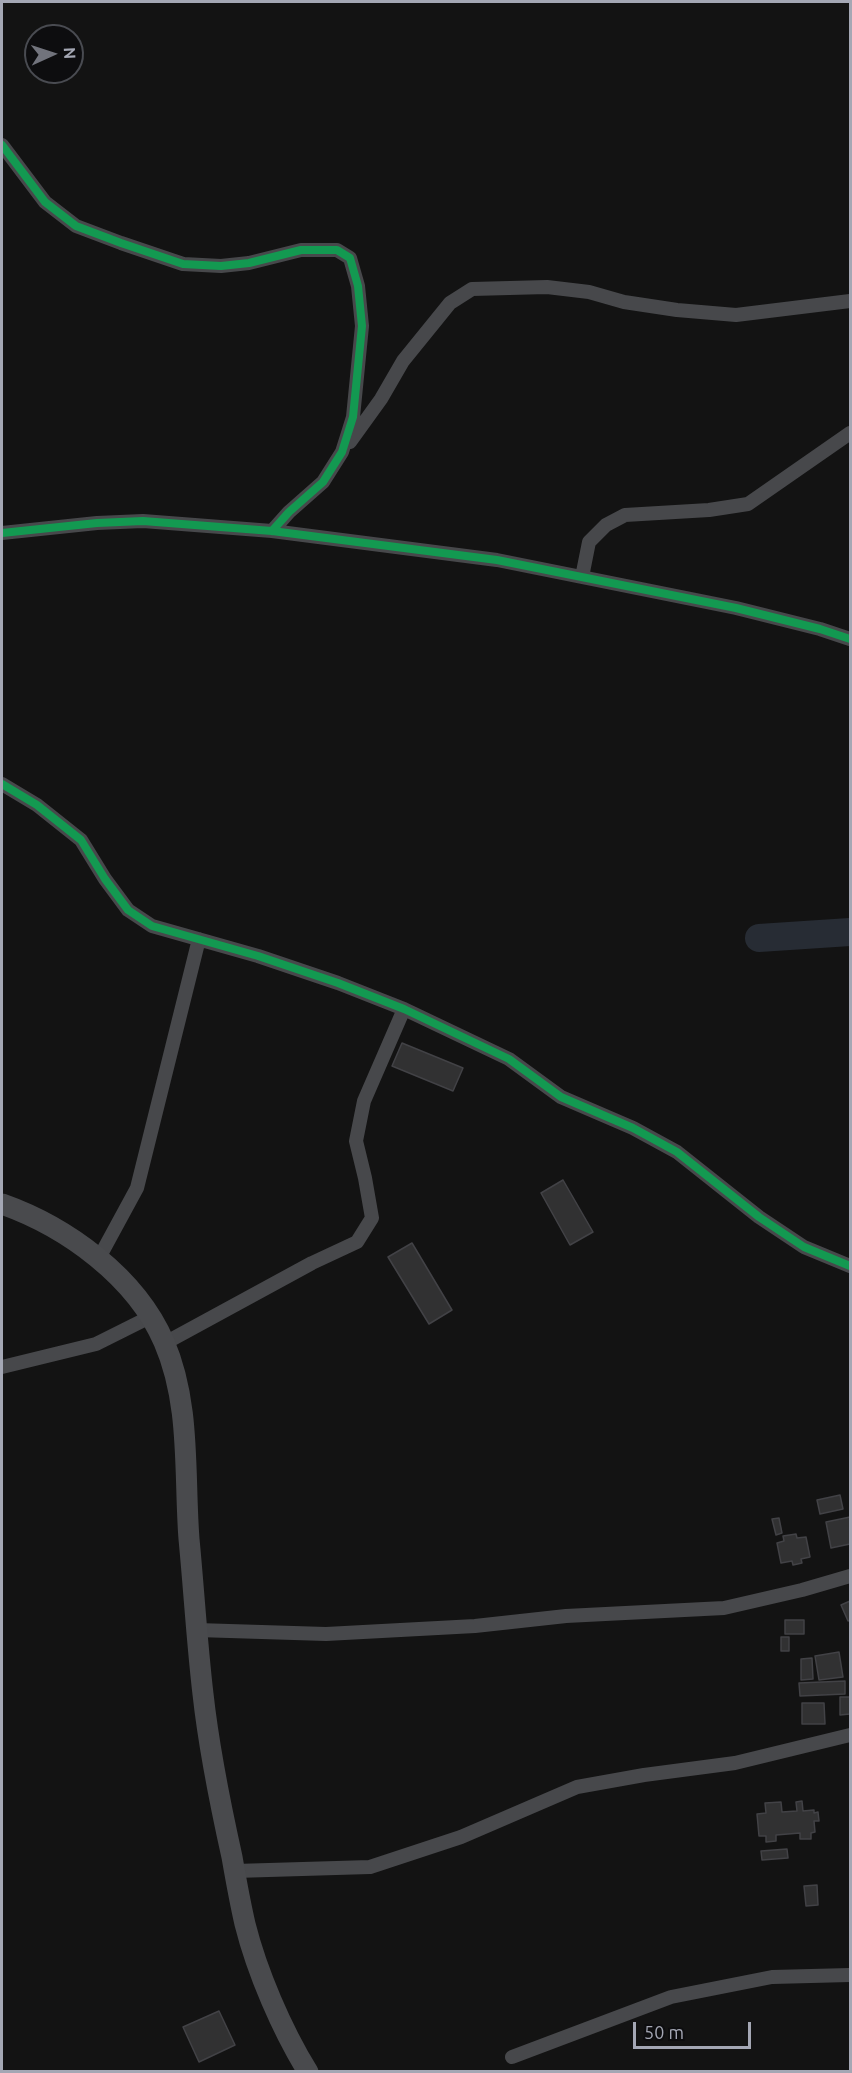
<!DOCTYPE html>
<style>
body{margin:0}
#map{position:relative;width:852px;height:2073px;overflow:hidden;background:#131313;font-family:Ubuntu,sans-serif}
canvas{display:block}
.frame{position:absolute;inset:0;border:3px solid #a4a7b4;pointer-events:none}
.north{position:absolute;left:24px;top:24px;width:60px;height:60px;box-sizing:border-box;background:#0d0d0f;border:2px solid #494b51;border-radius:50%;rotate:87deg;font-size:16px;font-weight:700;line-height:24px;text-align:center;color:#a4a7b4}
.north::after{content:'';display:block;margin:auto;width:21px;height:27px;background:#71737c;clip-path:polygon(50% 0,100% 100%,50% 72%,0 100%)}
.scale{position:absolute;left:633px;top:2022px;width:118px;height:27px;box-sizing:border-box;border:3px solid #a4a7b4;border-top:0;padding-left:8px;font-size:18px;line-height:21px;white-space:nowrap;color:#a4a7b4;-webkit-text-stroke:4px #0d0d0f;paint-order:stroke}
</style>
<div id="map">
<canvas width="852" height="2073"></canvas>
<div class="frame"></div>
<div class="north">N</div>
<div class="scale">50 m</div>
</div>
<script>
const context = document.querySelector('canvas').getContext('2d');
context.lineJoin = 'round';
function stroke(path, color, width, dash) {
  context.strokeStyle = color;
  context.lineWidth = width;
  context.lineCap = dash ? 'butt' : 'round';
  context.setLineDash(dash || []);
  context.stroke(path);
}
function fill(path, color) {
  context.fillStyle = color;
  context.fill(path, 'evenodd');
}
stroke(new Path2D(`
 M759,938L850,932`), '#272c34', 28);
const building = new Path2D(`
 M402,1043L463,1068L453,1091L392,1066Z
 M563,1180L593,1232L570,1245L541,1193Z
 M412,1243L452,1310L429,1324L388,1257Z
 M840,1495L843,1509L820,1514L817,1500Z
 M850,1517V1544L831,1548L826,1522Z
 M779,1518L782,1533L776,1535L772,1519Z
 M796,1534L797,1538L806,1537L810,1557L801,1559L802,1563L793,1565L792,1561L781,1563L777,1543L784,1541L783,1536Z
 M850,1601V1620L848,1621L841,1605Z
 M785,1620H804V1634H785Z
 M781,1637H789V1651H781Z
 M839,1652L843,1677L819,1680L815,1656Z
 M812,1658L813,1679L801,1680V1659Z
 M845,1681V1694L800,1696L799,1683Z
 M840,1697H850V1714L840,1715Z
 M802,1703H824L825,1724H802Z
 M802,1801L803,1811L814,1810V1813L818,1812L819,1821H814L815,1832L811,1833V1839H800V1833L776,1835V1841L766,1842V1836H759L757,1814L766,1813L765,1803L781,1802L782,1812L797,1811L796,1802Z
 M787,1849L788,1858L762,1860L761,1851Z
 M817,1885L818,1905L806,1906L804,1886Z
 M219,2011L235,2045L199,2062L183,2027Z`);
fill(building, '#313132');
stroke(building, '#424246', 1.5);
stroke(new Path2D(`
 M2,145L45,202L76,226L121,243L183,264L221,266L249,263L301,250H337L350,258L358,286L362,326L353,417L342,452L323,482L289,512L272,531
 M350,442L381,399L403,361L450,303L472,289L547,287L589,292L624,302L677,310L736,315L850,301
 M2,533L97,523L143,521L272,531L497,560L736,608L820,629L850,639
 M582,577L589,542L606,525L625,515L709,510L748,504L850,433
 M2,784L37,805L81,840L105,879L128,910L152,926L258,956L338,983L404,1009L509,1059L561,1097L633,1128L677,1152L759,1217L804,1247L850,1266
 M99,1258L137,1188L199,939
 M165,1343L312,1263L357,1242L372,1218L365,1178L356,1141L364,1101L404,1009
 M2,1367L96,1344L150,1317
 M197,1630L326,1634L475,1626L566,1616L724,1608L802,1590L850,1576
 M235,1871L370,1867L461,1837L577,1787L644,1775L735,1763L850,1735
 M512,2057L671,1997L772,1977L850,1975`), '#47484b', 14);
stroke(new Path2D(`
 M2,1204C67,1227 136,1277 164,1342C191,1404 184,1474 189,1539C194,1591 197,1643 203,1694C209,1749 220,1803 232,1857C236,1880 240,1902 245,1924C257,1972 282,2030 308,2072`), '#494a4d', 21);
stroke(new Path2D(`
 M2,145L45,202L76,226L121,243L183,264L221,266L249,263L301,250H337L350,258L358,286L362,326L353,417L342,452L323,482L289,512L272,531
 M2,533L97,523L143,521L272,531L497,560L736,608L820,629L850,639
 M2,784L37,805L81,840L105,879L128,910L152,926L258,956L338,983L404,1009L509,1059L561,1097L633,1128L677,1152L759,1217L804,1247L850,1266`), '#139951', 8);
</script>
